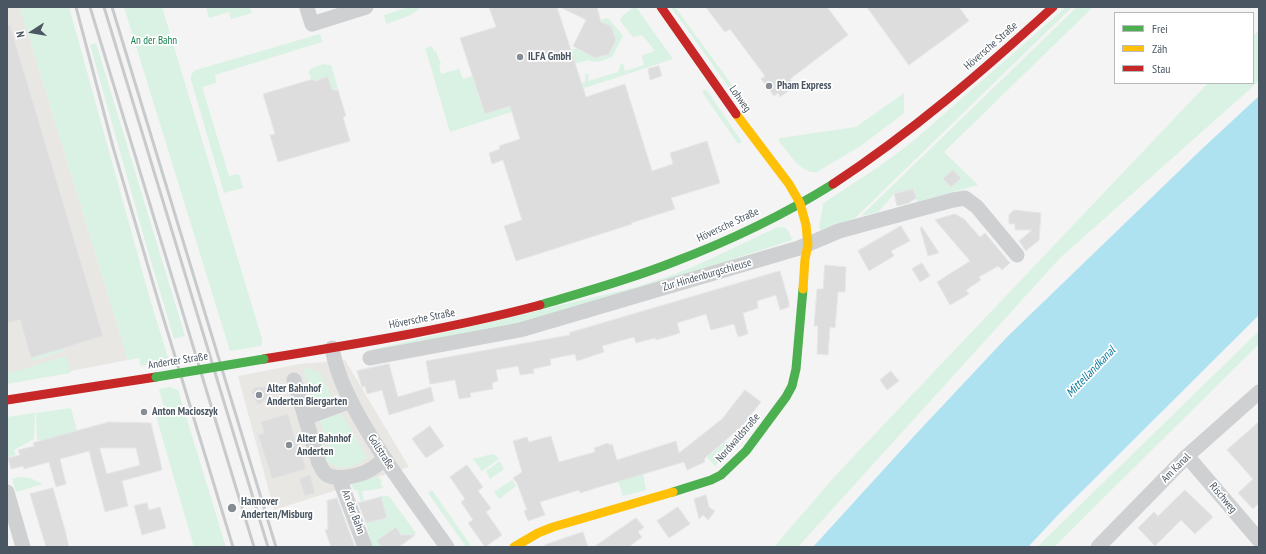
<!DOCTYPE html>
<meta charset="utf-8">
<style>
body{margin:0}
#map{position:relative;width:1266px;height:554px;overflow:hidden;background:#f4f4f4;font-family:"PT Sans Narrow",sans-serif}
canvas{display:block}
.frame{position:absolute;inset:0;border:8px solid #4a5661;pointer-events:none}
.legend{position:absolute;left:1114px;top:12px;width:140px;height:72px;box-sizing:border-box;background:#fff;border:1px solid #b7bbc0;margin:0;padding:5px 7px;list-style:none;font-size:12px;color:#4a5661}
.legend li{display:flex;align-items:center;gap:8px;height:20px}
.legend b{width:20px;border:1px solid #b7bbc0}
.north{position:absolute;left:12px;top:12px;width:40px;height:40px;-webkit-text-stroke:3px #fff;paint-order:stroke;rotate:258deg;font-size:11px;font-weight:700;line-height:16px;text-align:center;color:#4a5661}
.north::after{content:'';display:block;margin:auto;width:14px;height:18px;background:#4a5661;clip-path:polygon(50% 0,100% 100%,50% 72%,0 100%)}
</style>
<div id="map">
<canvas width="1266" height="554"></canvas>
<div class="frame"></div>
<ul class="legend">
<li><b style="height:5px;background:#4caf50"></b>Frei</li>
<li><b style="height:5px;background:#ffc107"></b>Zäh</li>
<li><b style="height:5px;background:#c62828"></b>Stau</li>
</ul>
<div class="north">N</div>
</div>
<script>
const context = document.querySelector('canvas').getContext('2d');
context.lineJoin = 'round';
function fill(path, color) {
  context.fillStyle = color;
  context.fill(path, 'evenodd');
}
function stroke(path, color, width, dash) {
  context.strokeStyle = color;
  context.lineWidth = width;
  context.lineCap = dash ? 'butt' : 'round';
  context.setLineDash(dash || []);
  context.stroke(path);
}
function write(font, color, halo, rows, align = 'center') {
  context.font = font + ' "PT Sans Narrow",sans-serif';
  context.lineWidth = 3.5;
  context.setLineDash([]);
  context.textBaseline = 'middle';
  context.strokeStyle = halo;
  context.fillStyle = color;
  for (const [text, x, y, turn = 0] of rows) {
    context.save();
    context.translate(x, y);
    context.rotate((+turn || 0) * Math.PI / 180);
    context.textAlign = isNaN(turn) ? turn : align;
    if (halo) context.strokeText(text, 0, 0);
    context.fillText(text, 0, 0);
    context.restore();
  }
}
fill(new Path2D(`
 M7,7H20L128,360L7,383Z
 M345,360L409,467L274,510L238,376L300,364Z`), '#e8e7e3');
fill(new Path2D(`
 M20,7H69L150,299L169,361L141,366L139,358L128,360Z
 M124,7H162L262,339L261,346L230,351Z
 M206,7H250L252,13L231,19L229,12L209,18Z
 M409,7H420C414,16 397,20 386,24L384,15Z
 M634,7H636L673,59L450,132L426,51V48L432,46L434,52L436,51L441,64L439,65L441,74L459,69L463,79L472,76L485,114L585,82V74H589L588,81L618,72L621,63L623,64L625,71L644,65L642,58L643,55L655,51L642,35L633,37L620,21L622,16Z
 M671,7H675L740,96L737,99Z
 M1066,7H1072L855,218L824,230H820L819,228L823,206L822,204L877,168L912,142Z
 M1077,7H1093L944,152L978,185L917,202L913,189L894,194L878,212L861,216Z
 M606,18L609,19L623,36L612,57L598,62L590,61L589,60L577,63H575L571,50L580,47L581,51L595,58L609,54L616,40L611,27L600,21Z
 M1259,30V81L1060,258L798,547H774L836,475L1208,83H1253V36Z
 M320,34L322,42L215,75L216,83L202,87L229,176L238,174L240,176L243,188L224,193L191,80C190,75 192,73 196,70Z
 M96,43L185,336L174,339L145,241L90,45Z
 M323,64L330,65L332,67L338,89L332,90L328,77L314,81L313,79H311L309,73L310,69Z
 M706,89L742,142L738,144L702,92Z
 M904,93V113L862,145L817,172C800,174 788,151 778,140L780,138L856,127Z
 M778,227L786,228L790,234L792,240L672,279L526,323L367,351L633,288L672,275L695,266Z
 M1259,331V344L1054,547H1037Z
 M63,348L64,351L32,361L31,358Z
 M66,356L71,372L70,373L7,384V374Z
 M305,367L320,373L333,399L315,405L304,371Z
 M170,387L178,390L226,547H194L156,416L165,411L159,389Z
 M71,408L77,431L41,441L37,440L36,413Z
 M35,413L34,439L14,450L16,455L7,458V417Z
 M339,414L343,416L367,458C352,468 339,473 325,459L330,453L320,420Z
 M726,441L733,450L715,466L714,465L707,457Z
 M492,454L495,455L499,459L482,471L473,459Z
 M500,461L504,469L490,479L486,471Z
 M643,474L646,490L623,496L618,481Z
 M18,477L30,478L43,484L16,492L12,479Z
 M376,477L380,478L382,482L380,483L383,487L379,489L362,491L364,500L361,502L357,490H354L351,484Z
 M512,480L516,486L499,499L494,492Z
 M432,490L472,547H466L428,493Z
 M380,496H389L416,533L406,541L407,538L404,535H401L395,527L377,541L381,547H372L366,523L387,518Z`), '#d9f2e3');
fill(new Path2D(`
 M1259,96V315L1059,514L1028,547H813L916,434L1008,336L1204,147Z`), '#aee2f0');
const building = new Path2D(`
 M489,7H557L586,97L625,84L652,171L673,164L670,153L707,141L720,183L671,198L675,209L631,223L632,224L516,261L504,226L522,220L503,160L492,164L489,153L500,149L499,146L520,139L510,106L485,114L460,38L496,27Z
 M560,7H597L601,22L611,26L616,40L609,54L595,58L573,46L586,20Z
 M706,7H827L848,35L790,79L795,86L780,97L778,93L774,96L761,79L765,76L730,29L725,32Z
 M867,7H959L969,21L909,65Z
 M10,25L103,336L31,358L20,320L7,323V26Z
 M659,66L662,76L650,80L648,69Z
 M328,77L332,90H338L346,116L343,117L350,141L278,162L270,135L275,134L263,94L313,79L314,81Z
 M953,170L961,178L951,187L943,179Z
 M913,189L916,198L909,203L897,206L894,194Z
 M1014,210L1041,213L1039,240L1026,251L1019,241L1032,230H1015V224H1009V215Z
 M955,214L964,219L980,237L985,233L1010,263L1002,270L998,266L979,277L981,280L966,290L969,294L950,305L937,282L970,261L935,220Z
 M901,226L910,241L891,251L894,256L869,271L858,251Z
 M922,227L939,253L928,256L920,228Z
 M922,263L930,276L920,282L912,269Z
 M825,265L846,267L845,292H838L835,328L830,327L828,355L817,354L818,326H814L817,289H823Z
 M780,271L789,302V307L780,310L776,295L757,301L758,308L743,313L748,334L738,337L734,324L711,330L706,314L677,323L680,333L656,340L655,338L636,343L634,337L602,346L604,352L577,361L575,354L550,359L551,365L533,369L534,373L520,375L518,366L496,370L498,381L492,383L493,389L470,393L471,397L459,399L455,380L430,384L426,361L570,335L569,333Z
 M389,364L398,397L431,387L434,401L389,415L382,390L367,394L365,386L362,387L357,371Z
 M891,371L899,381L887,390L880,380Z
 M255,387H268L269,395V398L258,405L251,392Z
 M745,390L761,402L742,426L704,459L705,462L687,470L684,462L596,488L580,493L579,490L540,502L545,515L528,521L524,511L527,510L517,483L513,478L522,472L513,441L527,437L529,442L551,436L559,462L595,452L594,448L608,443L609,445L612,444L617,460L676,441L679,453L722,419Z
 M288,414L295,439L297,438L306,469L272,479L258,435L264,433L261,422Z
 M109,422L151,423L160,460L162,470L122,481L128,506L105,512L89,451L60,459L66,484L56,487L49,462L24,469L23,466L11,469L8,458L20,455L18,450L34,446L33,443ZM100,448H136L140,465L107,474Z
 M1259,422V503L1253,509L1238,493L1253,479L1227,450Z
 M430,426L444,446L426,458L412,439Z
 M467,465L483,487L478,491L491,508L486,512L502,535L485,547L468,523L473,520L461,502L465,499L450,477Z
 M310,475L315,493L305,496L299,479Z
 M53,488L65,530L69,547H46L30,494Z
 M1185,490L1213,517L1195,534L1181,520L1155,546L1138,528L1154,512L1158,516Z
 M706,495L709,507L715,511L708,520L703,515L699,519L694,499Z
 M381,497L387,518L366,523L358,503Z
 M337,498L355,547H331L325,530L328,529L327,501Z
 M147,503L149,510L160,507L166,528L142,535L134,506Z
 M678,507L690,524L669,538L657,521Z
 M636,518L644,527L638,532L642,537L629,547H594Z
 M396,527L401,535H415L399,547H381L377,541Z
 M583,532L588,547H546L545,545Z`);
fill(building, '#ddddde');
stroke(building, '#e5e6e7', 1);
stroke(new Path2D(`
 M307,8L312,24L366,7
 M332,348C337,374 345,390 357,413C383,460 416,503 447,547
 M370,358L520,330L799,248L839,231L953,200L965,198L977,207L1017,255
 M294,380L319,463C321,467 323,472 326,474C335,481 357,476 366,472C373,469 379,463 385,459
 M305,418L351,401
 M1187,456L1259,540
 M339,478L365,547
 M7,492L23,547
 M1098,547L1187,456L1259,392`), '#ced0d2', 15);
stroke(new Path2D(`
 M540,305C584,292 628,280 671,263C727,242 782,216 833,184
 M673,492L711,480L721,475L746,451L786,397L792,386L796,369L803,289`), '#4caf50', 9);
stroke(new Path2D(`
 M736,114L789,184L800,203L806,225L808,245L805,259L803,289
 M514,547L538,533L553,527L673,492`), '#ffc107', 9);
stroke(new Path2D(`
 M661,7L736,114
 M833,184C912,132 983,71 1053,7
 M264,359C356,344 450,329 540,305
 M7,400L156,377`), '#c62828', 9);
stroke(new Path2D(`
 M76,7L113,147L160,307L233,547
 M90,7L254,547
 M104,7L268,547
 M112,7L276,547`), '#c9cacc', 3);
stroke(new Path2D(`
 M156,377L264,359`), '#4caf50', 9);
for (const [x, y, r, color] of [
 [520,57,4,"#868d94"],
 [769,86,4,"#868d94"],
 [259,395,4,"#868d94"],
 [144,412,4,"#868d94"],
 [289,445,4,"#868d94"],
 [232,508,5,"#868d94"]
]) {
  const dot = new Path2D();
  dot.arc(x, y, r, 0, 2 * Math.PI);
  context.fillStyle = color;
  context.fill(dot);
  stroke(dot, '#fff', 1.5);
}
write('11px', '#17864f', '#fff', [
 ["An der Bahn",154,41]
]);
write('11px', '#4a5661', '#fff', [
 ["Höversche Straße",991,46,-41],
 ["Lohweg",740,99,55],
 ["Höversche Straße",728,225,-25],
 ["Zur Hindenburgschleuse",707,275,-16],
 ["Höversche Straße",422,319,-11],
 ["Anderter Straße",178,361,-9],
 ["Nordwaldstraße",738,438,-49],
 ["Gollstraße",381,452,57],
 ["Am Kanal",1176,468,-45],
 ["Rischweg",1223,498,50],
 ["An der Bahn",353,512,69]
]);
write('bold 11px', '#4a5661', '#fff', [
 ["ILFA GmbH",528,57],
 ["Pham Express",777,86],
 ["Alter Bahnhof",267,389],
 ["Anderten Biergarten",267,402],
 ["Anton Macioszyk",152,412],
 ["Alter Bahnhof",297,439],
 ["Anderten",297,452],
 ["Hannover",241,502],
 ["Anderten/Misburg",241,515]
], 'left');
write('italic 12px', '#0c7c9b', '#fff', [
 ["Mittellandkanal",1091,372,-46]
]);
</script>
